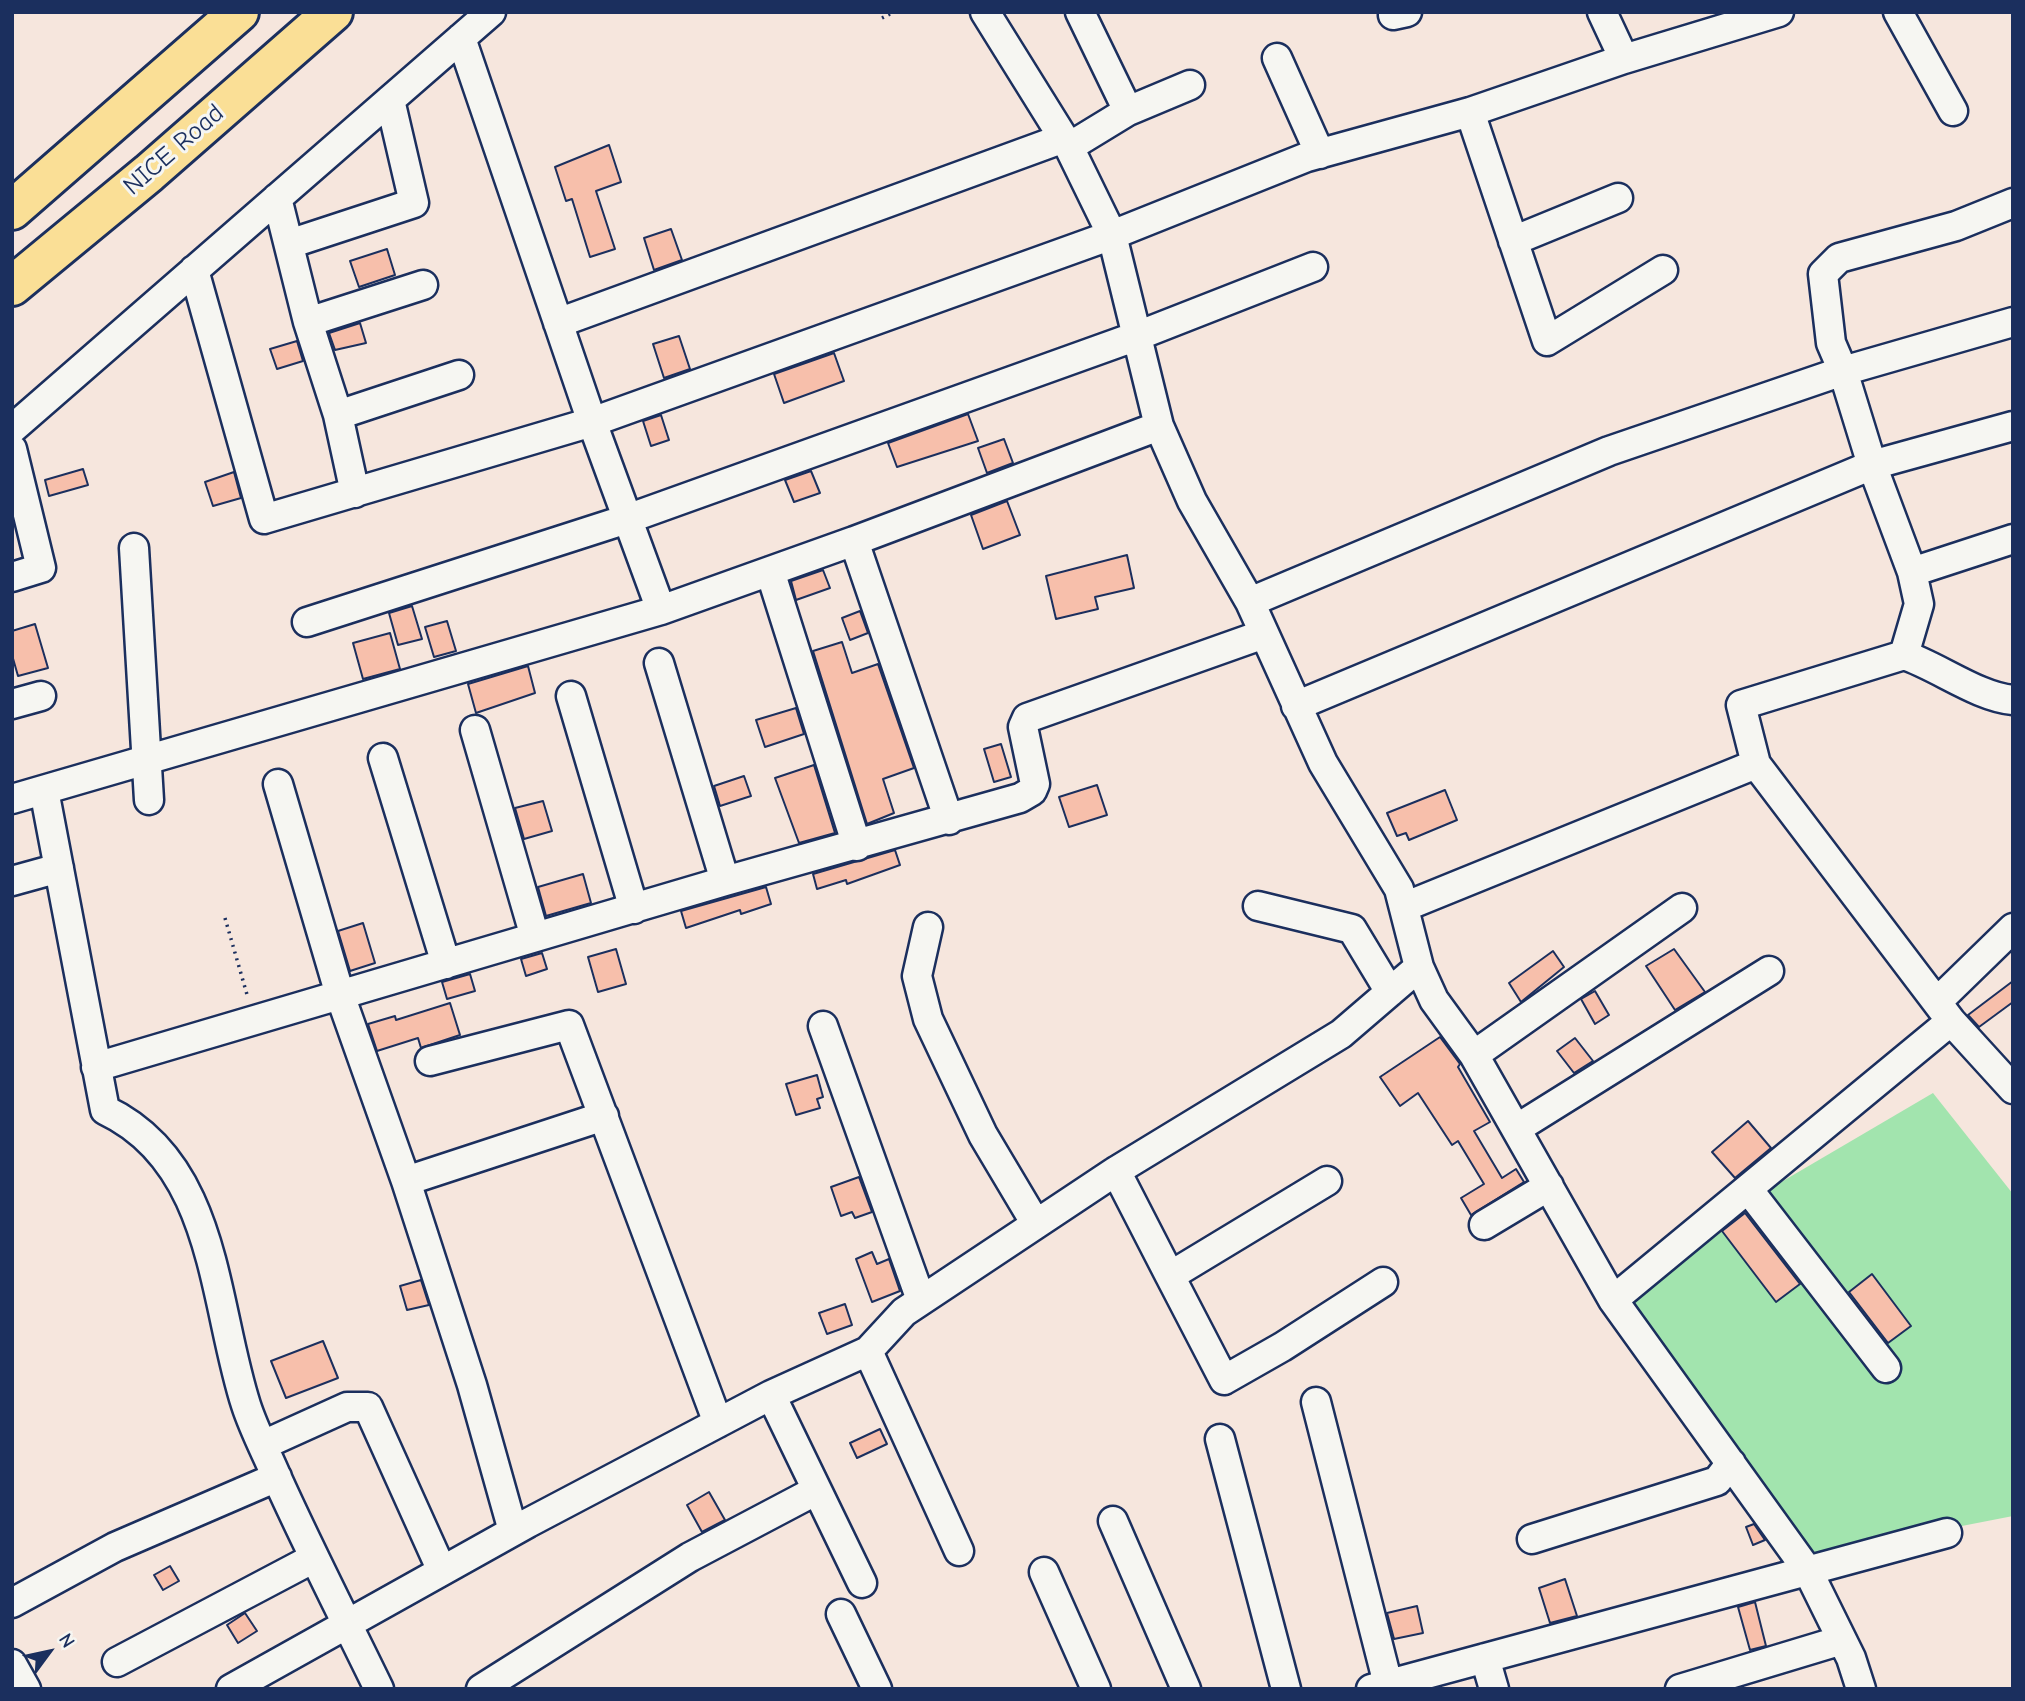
<!DOCTYPE html>
<style>
body{margin:0}
#map{position:relative;width:2025px;height:1701px;overflow:hidden;background:#f6e6dd;font-family:"Comic Neue",sans-serif}
canvas{display:block}
.frame{position:absolute;inset:0;border:14px solid #1b2f5e;pointer-events:none}
.north{position:absolute;left:14px;top:1617px;width:70px;height:70px;-webkit-text-stroke:5px #f6f6f2;paint-order:stroke;rotate:57deg;font-size:19px;font-weight:700;line-height:28px;text-align:center;color:#1b2f5e}
.north::after{content:'';display:block;margin:auto;width:24px;height:32px;background:#1b2f5e;clip-path:polygon(50% 0,100% 100%,50% 72%,0 100%)}
</style>
<div id="map">
<canvas width="2025" height="1701"></canvas>
<div class="frame"></div>
<div class="north">N</div>
</div>
<script>
const context = document.querySelector('canvas').getContext('2d');
context.lineJoin = 'round';
function fill(path, color) {
  context.fillStyle = color;
  context.fill(path, 'evenodd');
}
function stroke(path, color, width, dash) {
  context.strokeStyle = color;
  context.lineWidth = width;
  context.lineCap = dash ? 'butt' : 'round';
  context.setLineDash(dash || []);
  context.stroke(path);
}
function write(font, color, halo, rows, align = 'center') {
  context.font = font + ' "Comic Neue",sans-serif';
  context.lineWidth = 6;
  context.setLineDash([]);
  context.textBaseline = 'middle';
  context.strokeStyle = halo;
  context.fillStyle = color;
  for (const [text, x, y, turn = 0] of rows) {
    context.save();
    context.translate(x, y);
    context.rotate((+turn || 0) * Math.PI / 180);
    context.textAlign = isNaN(turn) ? turn : align;
    if (halo) context.strokeText(text, 0, 0);
    context.fillText(text, 0, 0);
    context.restore();
  }
}
fill(new Path2D(`
 M1933,1093L2013,1194V1516L1808,1556L1631,1304L1737,1208Z`), '#a2e4ae');
const building = new Path2D(`
 M609,145L621,182L596,191L615,249L590,257L572,199L566,201L555,167Z
 M671,229L682,260L654,270L644,238Z
 M387,249L395,275L359,287L350,261Z
 M360,323L366,343L335,350L329,333Z
 M679,336L690,369L664,378L653,344Z
 M297,341L303,361L277,369L270,349Z
 M834,353L844,381L784,403L774,374Z
 M968,414L978,441L897,467L888,443Z
 M661,415L669,440L651,446L643,421Z
 M1004,439L1013,463L987,473L978,448Z
 M83,469L88,485L49,496L45,480Z
 M811,471L820,493L794,502L785,480Z
 M234,472L241,498L213,506L205,482Z
 M1007,501L1020,535L983,549L971,515Z
 M1127,555L1134,588L1095,597L1098,609L1056,619L1046,576Z
 M823,570L830,588L796,600L791,581Z
 M412,606L422,639L398,645L389,613Z
 M860,611L868,633L850,640L842,618Z
 M447,621L456,651L434,657L425,627Z
 M35,624L48,668L18,676L12,655V631Z
 M390,633L400,669L363,679L353,643Z
 M842,642L852,673L878,664L914,768L883,779L894,813L867,824L813,651Z
 M528,666L535,693L476,713L468,684Z
 M796,708L804,734L765,747L756,720Z
 M1001,744L1011,777L994,782L984,749Z
 M814,765L835,833L799,843L775,778Z
 M744,776L751,796L720,806L714,786Z
 M1097,785L1107,815L1069,827L1059,797Z
 M1445,790L1457,820L1409,840L1406,833L1397,836L1387,813Z
 M543,801L552,831L524,839L515,808Z
 M895,850L900,865L847,884L846,880L817,889L813,874Z
 M583,874L591,903L546,916L538,887Z
 M766,887L771,904L741,914L740,910L686,928L681,911Z
 M363,923L375,963L350,971L338,931Z
 M616,949L626,984L598,992L588,957Z
 M1674,949L1705,992L1675,1010L1646,966Z
 M1553,951L1564,967L1521,1002L1509,983Z
 M542,953L547,969L526,976L521,959Z
 M470,974L475,991L447,999L442,982Z
 M2013,981V1002L1979,1027L1968,1015Z
 M1595,991L1609,1015L1595,1024L1581,999Z
 M450,1003L460,1035L421,1048L418,1038L377,1051L368,1024L395,1016L396,1020Z
 M1440,1037L1460,1064L1458,1067L1490,1122L1474,1131L1502,1178L1516,1169L1524,1182L1471,1215L1461,1198L1484,1184L1458,1141L1452,1145L1418,1093L1400,1106L1380,1077Z
 M1575,1038L1593,1061L1574,1073L1557,1051Z
 M817,1075L823,1097L817,1099L820,1108L796,1115L786,1084Z
 M1748,1121L1771,1148L1735,1178L1712,1152Z
 M859,1177L872,1212L855,1218L852,1212L841,1216L831,1187Z
 M1745,1213L1800,1284L1776,1302L1722,1231Z
 M872,1252L877,1264L889,1259L900,1291L872,1302L856,1259Z
 M1872,1274L1911,1326L1888,1343L1849,1292Z
 M421,1280L429,1305L407,1310L400,1286Z
 M845,1304L852,1325L827,1334L819,1313Z
 M323,1341L338,1378L286,1398L271,1361Z
 M880,1429L887,1444L857,1458L850,1443Z
 M709,1492L725,1520L702,1532L687,1505Z
 M1754,1524L1765,1540L1753,1545L1746,1527Z
 M170,1566L179,1581L163,1590L154,1575Z
 M1565,1579L1577,1616L1550,1623L1539,1588Z
 M1755,1602L1766,1646L1750,1650L1738,1607Z
 M1417,1606L1423,1633L1394,1639L1387,1613Z
 M245,1613L257,1631L238,1643L227,1625Z`);
fill(building, '#f7bfab');
stroke(building, '#1b2f5e', 2);
const minor = new Path2D(`
 M985,12L1069,147L1112,235L1159,426L1192,501L1250,602L1323,763L1399,889L1419,967L1434,1000L1474,1055L1613,1300L1808,1571L1851,1658L1861,1689
 M1080,12L1128,111
 M1602,12L1624,59L1779,12
 M1898,12L1953,111
 M1393,15L1407,12
 M461,38L592,422L661,610
 M1277,58L1320,154
 M1470,112L1547,341L1663,270
 M1069,147L1128,111L1190,85
 M277,198L308,322L338,415L355,493
 M2013,203L1956,226L1839,258L1823,274L1831,343L1843,371L2013,322
 M1513,241L1618,198
 M289,244L414,203L390,100
 M194,270L264,519L592,422L1112,235L1307,157L1470,112L1624,59
 M308,322L423,285
 M558,323L1064,138
 M338,415L459,375
 M12,429L491,12
 M12,449L41,568L12,577
 M854,541L1159,426
 M134,548L149,800
 M770,571L857,846
 M1912,572L2013,539
 M1250,602L1609,451L1843,371L1872,465L1296,706
 M307,622L627,519L1137,336L1313,267
 M1904,655L1919,604L1912,572L1872,465L2013,426
 M659,663L725,881
 M571,696L634,909
 M12,704L41,696
 M475,730L535,937
 M383,758L446,964
 M1756,764L1741,705L1904,655C1939,667 1978,697 2013,700
 M278,784L340,995L406,1181L472,1385L513,1531
 M44,790L105,1110C217,1163 213,1303 246,1405C254,1430 267,1454 277,1478C309,1549 345,1619 379,1689
 M12,799L661,610L854,541L949,820
 M12,881L59,868
 M1258,906L1352,929L1390,992
 M1404,907L1756,764L1951,1021L2013,1089
 M928,927L917,976L928,1019L983,1135L1036,1224
 M1937,1002L2013,928
 M823,1026L921,1300
 M1474,1055L1682,908
 M430,1061L569,1025L718,1423
 M96,1067L725,881L1020,798L1032,791L1035,784L1023,727L1027,718L1264,634
 M1516,1129L1769,971
 M1116,1171L1170,1276L1327,1181
 M406,1181L604,1116
 M1748,1189L1886,1368
 M1484,1225L1549,1186
 M1170,1276L1224,1380L1282,1347L1383,1282
 M1613,1300L1951,1021
 M868,1351L959,1551
 M771,1395L862,1583
 M1316,1402L1388,1684
 M1220,1439L1286,1689
 M263,1445L347,1407H368L442,1571
 M1113,1521L1186,1689
 M1532,1539L1717,1481L1731,1463
 M1044,1572L1096,1689
 M12,1603L115,1547L277,1477
 M841,1614L877,1689
 M1485,1658L1494,1689
 M117,1662L314,1558
 M12,1664L26,1689
 M231,1689L528,1523L771,1395L868,1351L904,1312L1116,1171L1341,1034L1419,967
 M481,1689L690,1557L817,1490
 M1371,1689L1947,1533
 M1680,1689L1842,1640`);
const highway = new Path2D(`
 M12,210L239,12
 M12,286L149,173L333,12`);
stroke(minor, '#1b2f5e', 33);
stroke(highway, '#1b2f5e', 44);
stroke(new Path2D(`
 M882,18L894,12
 M225,918L248,998`), '#1b2f5e', 3.5, [2, 5]);
stroke(minor, '#f6f6f2', 28);
stroke(highway, '#fadf96', 38);
write('26px', '#1b2f5e', '#f6f6f2', [
 ["NICE Road",174,150,-41]
]);
</script>
